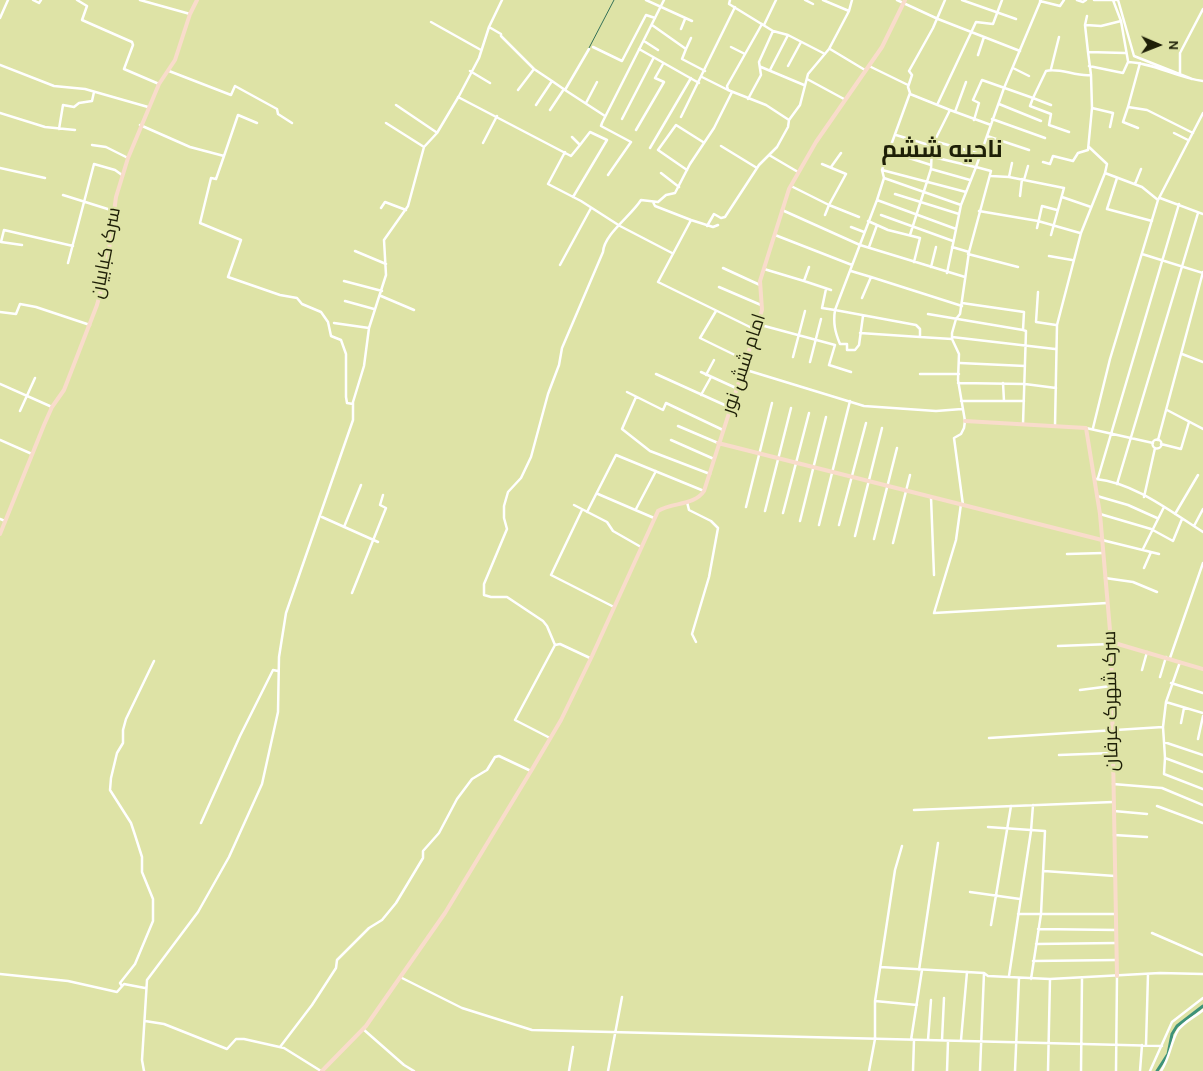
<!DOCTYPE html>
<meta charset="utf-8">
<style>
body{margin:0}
#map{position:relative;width:1203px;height:1071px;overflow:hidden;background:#dee3a6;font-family:Karla,sans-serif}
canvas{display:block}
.north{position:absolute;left:1133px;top:20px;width:50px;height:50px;-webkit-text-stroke:4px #dee3a6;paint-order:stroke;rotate:91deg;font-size:14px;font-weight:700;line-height:20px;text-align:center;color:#1e1f07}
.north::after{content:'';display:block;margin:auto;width:18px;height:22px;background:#1e1f07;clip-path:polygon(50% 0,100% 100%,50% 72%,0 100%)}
</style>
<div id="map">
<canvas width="1203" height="1071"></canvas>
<div class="north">N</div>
</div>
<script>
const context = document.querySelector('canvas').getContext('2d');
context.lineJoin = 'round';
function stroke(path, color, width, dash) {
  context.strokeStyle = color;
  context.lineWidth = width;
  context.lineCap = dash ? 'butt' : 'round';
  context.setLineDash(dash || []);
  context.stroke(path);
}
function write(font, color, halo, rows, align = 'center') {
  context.font = font + ' Karla,Cairo,sans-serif';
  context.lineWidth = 4.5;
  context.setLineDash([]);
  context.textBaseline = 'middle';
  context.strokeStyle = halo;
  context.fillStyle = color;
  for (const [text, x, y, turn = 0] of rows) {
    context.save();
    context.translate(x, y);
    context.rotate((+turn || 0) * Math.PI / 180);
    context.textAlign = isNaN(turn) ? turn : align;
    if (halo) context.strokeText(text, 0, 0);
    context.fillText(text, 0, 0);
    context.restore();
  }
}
stroke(new Path2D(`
 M589,48L614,0`), '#347057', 1);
stroke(new Path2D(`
 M1157,1071L1168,1054L1172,1034L1177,1026L1203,1006`), '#3e9279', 3);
stroke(new Path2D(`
 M33,0L39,3L41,0
 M77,0L87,6L82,20L132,42L133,45L124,69L159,84
 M140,0L190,14
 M646,0L692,21
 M730,0L729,4L773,31L788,35L825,54
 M805,0L813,4
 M823,0L849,11
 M897,0L938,19L1020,51
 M962,0L1016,19
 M1077,0L1083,2L1086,0
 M1094,0H1118
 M1113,0L1121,21L1128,61
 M1118,0L1134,56L1192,79
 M1040,1L1060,6L1064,0
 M1087,16L1085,25L1088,52L1125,53
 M0,18L8,0
 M431,22L481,50
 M762,24L727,86L728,90L766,105L789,120
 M652,25L686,49L682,59L705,71
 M764,25L776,0
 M1086,25L1101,26L1121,21
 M489,27L501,34V36L534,69L552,81L536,105
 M681,29L685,19
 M644,41L658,50
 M593,47L622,61L646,15L655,18
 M731,47L745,54
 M639,49L699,83
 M686,49L691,38
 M830,49L865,70
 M978,55L984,37
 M0,65L54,86L85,89L148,107
 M788,66L801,42
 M869,66L908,85
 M1089,66L1123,73L1128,62C1154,63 1177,78 1203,81
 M761,67L804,85
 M1013,68L1029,76
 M1051,69L1059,37
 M770,70L788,35
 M169,71L231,95L235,86L277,109L278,114L292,123
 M470,71L490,83
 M1180,75V53L1203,9
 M702,77L728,90
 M807,79L844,99
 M552,81L565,90L589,49
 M518,90L534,69
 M565,90L605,116
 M910,94L950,110
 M458,97L571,156L580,145
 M748,99L761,75L759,62L773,31
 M586,103L597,82
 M938,103L976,22L993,24L1002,0
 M999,104L1041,121
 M396,105L436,132
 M1051,105L1033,98L1046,71C1059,67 1076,77 1091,75L1088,52
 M1128,107L1140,63
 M1092,108L1113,113L1110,127
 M550,110L564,89
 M955,112L966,82
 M0,113L45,127L75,130
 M681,117L735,7
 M622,119L653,59
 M992,119L1045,138
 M974,120L979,103L973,100L982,80L1033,98L1030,106L1051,114L1049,125L1069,132
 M386,123L424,147
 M140,125L190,147L224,156L238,115L257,123
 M1138,128L1123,122L1128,107L1147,110L1193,133
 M59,129L63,105L74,107L79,103L92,101L94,92
 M636,130L664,82L655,78L663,64
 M1174,133L1188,140
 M896,135L932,146
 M987,136L1029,150
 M572,137L580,145L590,132L607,140L573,197
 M934,141L980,154
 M483,143L497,116
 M92,145L106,147L128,158
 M721,146L757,168
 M1089,147L1107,164L1105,173L1142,187L1158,200L1203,113
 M650,148L691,78
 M565,152L548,184L581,201L620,226L672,253
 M769,155L798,172
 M224,156L216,179L211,178L200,223L241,240L228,277L280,295L297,298L302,304L321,312L328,322L331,336L341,340L346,354V397L347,403L353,404
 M933,157L975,167
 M909,158L931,165
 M1043,162L1050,164L1053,156L1073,161L1078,153L1088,150L1092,108L1091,75
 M822,164L846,174L829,205L859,217
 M831,167L841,153
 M0,168L45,178
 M931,169L970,180
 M687,170L658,150L676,125L703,142
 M882,170L910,93L908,87L912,75L909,71L933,28L945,0
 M661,173L679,187
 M608,175L631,142L601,126L602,123L664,0
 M991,176L1009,177L1012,163
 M1009,177L1024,180L1028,166
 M884,178L961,205
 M1117,178L1107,209L1152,221
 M1024,180L1064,188L1051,235
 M1135,184L1141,169
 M791,186L829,205L825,215
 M895,194L959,214
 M63,195L114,211
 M1020,196L1022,179
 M1062,197L1091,207
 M1160,198L1203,214
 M877,200L956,229
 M653,202L655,206L691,220
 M381,208L385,202L406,210
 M782,210L860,245L965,277
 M979,211L1038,221L1080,233
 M881,215L953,241
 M868,221L888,230L920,238L914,262
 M718,225L713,227L691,220L658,282L756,330
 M707,226L714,214L721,218L725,217L759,165L777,147L788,127L789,120L800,105L808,74L829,49L849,11L852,0
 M851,227L864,232
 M1037,228L1042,206L1057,210
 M775,235L852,265
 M910,235L931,169L932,146L950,110L991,125
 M1,242L4,230L73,246
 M1,242L22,245
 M869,247L877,225
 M952,247L969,252
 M355,251L386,264
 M968,254L1018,267
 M1142,254L1203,273
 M1049,256L1072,260
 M68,263L94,164L115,170L122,175
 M560,265L591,208
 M931,267L936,247
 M723,268L760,285
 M764,269L804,281L809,267
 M851,271L871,277L862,298
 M947,273L961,205L976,167
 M871,277L962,306
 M344,281L382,291
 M804,281L831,290
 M719,287L761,305
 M826,289L822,308L835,310L877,200L884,178L882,170L966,192
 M1038,292L1036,322L1056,325
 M381,296L414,310
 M345,301L374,309
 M962,303L1024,312L1023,330L1026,331L1023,424
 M716,311L700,338L745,360
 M0,312L16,314L20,304L36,307L90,325
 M928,314L1023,330
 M863,316L859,345L855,350H847V344H840C835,332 833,323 835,310L916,325L920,329V337L952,339
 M334,323L369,328
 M757,324L835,345L829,365L851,372
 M860,333L920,337
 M952,337L1055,349
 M1182,354L1203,362
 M793,357L805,311
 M810,362L821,319
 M960,363L1025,366
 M743,369L864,406L936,411L962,409
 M701,372L736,388
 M656,374L729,407
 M920,374H959
 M706,375L714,360
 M958,383L1025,384L1056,388
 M1003,383L1004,401
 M0,384L52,407
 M627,392L663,410L666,403L723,430
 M701,395L711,377
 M636,397L622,429L650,451L710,474
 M961,401H1024
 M1167,410L1203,429
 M20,411L35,378
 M678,426L718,443
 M1055,426L1057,325L1081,233L1105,173
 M1086,428L1153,443
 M1093,428L1110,359L1158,200
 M1152.5 444a4.5 4.5 0 1 1 9 0a4.5 4.5 0 1 1-9 0Z
 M0,440L32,454
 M671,440L714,459
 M1158,440L1203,272
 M1161,444L1181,449L1189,422
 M1098,478L1179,204
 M1096,479C1135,483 1171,512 1203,532
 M1117,484L1198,213
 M598,494L654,518
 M1097,496L1128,505L1157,518
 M931,497L934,575
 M1144,497L1155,448
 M687,502L689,510L711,521L718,528L709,577L692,634L696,642
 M961,504L956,540L934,613L1107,603
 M574,505L607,522L613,531L641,547
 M963,505L954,438L961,434L964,428L965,421L958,380L959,354L952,339V333L956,319L960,314L969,252L991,171L976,167L1004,88L1041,0
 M746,507L772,403
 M636,509L656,471
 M582,510L551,575L614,607
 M765,511L791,408
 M587,512L616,455L704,491
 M783,513L809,413
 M1100,514L1151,529L1173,541L1182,519
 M1175,514L1198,475
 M322,517L378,542
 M0,519L5,521
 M800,521L826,417
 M819,525L850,401
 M839,525L866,423
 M1194,526L1203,509
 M344,527L361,485
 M855,536L882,428
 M874,539L897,448
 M1102,540L1159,554
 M893,543L910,475
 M1143,549L1164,507
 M1067,554L1103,553
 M1144,568L1151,552
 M1105,578L1133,582L1157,592
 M352,593L386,508L380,505L383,495
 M1058,646L1111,644
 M590,658L560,644L555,645L547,626L543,621L507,597H491L484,595V584L507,529L504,518V506L508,492L521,478L531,457L548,394L559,365L562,348L603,252C604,234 631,216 641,200L658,202L666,195L675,193L690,164L714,128L732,92
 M1170,658L1203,563
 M1180,662L1166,702L1203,713
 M1142,670L1147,652
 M1160,677L1166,657
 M1171,683L1203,693
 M1080,690L1111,686
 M1166,702L1163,727L1164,742L1203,755
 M1181,723L1184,708
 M550,738L515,720L555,645
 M989,738L1163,727
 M1198,739L1203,716
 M1164,742L1165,758L1203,772
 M1059,755L1112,753
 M1165,758L1164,774L1203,789
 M1113,784L1162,788L1203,805
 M1157,806L1203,823
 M914,810L1113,802
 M1114,811L1147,814
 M201,823L240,736L273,670L278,671
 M988,827L1045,831L1041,914L1031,979
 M1114,835L1147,837
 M1044,871L1115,876
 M970,892L1020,899
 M1018,914H1116
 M991,925L1011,806
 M1038,929L1116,930
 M1152,933L1203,955
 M1036,944L1116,943
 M1033,961L1117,960
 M880,967L984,973L988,976L1050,979L1160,973L1203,974
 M919,970L938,843
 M0,974L68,981L117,992L124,984L145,988
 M1009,976L1031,831L1033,805
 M400,977L462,1008L532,1030L1162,1046
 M122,986L120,983L135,964L153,921V899L142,872V857L135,835L131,823L110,790L111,778L117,753L123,743V730L126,719L154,661
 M875,1001L917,1005
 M145,1021L164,1024L227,1049L236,1039H244L284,1048L321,1071
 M363,1029L404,1065L414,1071
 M911,1040L922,970
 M928,1040L931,1000
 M942,1040L944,998
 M961,1040L967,972
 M1146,1045L1148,974
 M280,1047L312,1005L336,968L337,960L369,928L382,920L396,903L423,858V851L439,833L457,799L472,779L487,770L495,757L499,756L531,771
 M144,1071L142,1060L147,980L198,912L229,857L262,784L278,712L279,657L286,613L353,420V402L364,366L369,328L386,275L384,240L408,206L424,147L437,133L459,96L479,58L489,27L502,0
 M569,1071L573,1047
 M608,1071L622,997
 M869,1071L875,1039V1001L895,870L902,846
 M913,1071L914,1040
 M947,1071L948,1041
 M980,1071L984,973
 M1015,1071L1019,978
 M1048,1071L1050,979
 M1081,1071L1082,978
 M1116,1071L1117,976
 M1140,1071L1142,1045
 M1150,1071L1172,1022L1203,998
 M1161,1071C1170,1058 1171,1041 1178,1030C1185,1021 1195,1017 1203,1010`), '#fff', 2.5);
stroke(new Path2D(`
 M965,421L1086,428L1100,514L1111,642L1117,976
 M718,443L1102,540
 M0,534L44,425L52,407L64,390L97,305L106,272L116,197L128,158L159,84L175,60L190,14L197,0
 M1111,642L1203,669
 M322,1071L366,1026L445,913L531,771L561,720L592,656L658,511C672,502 694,506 704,491L762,310L760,281L789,189L816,142L882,47L905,0`), '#f9dccb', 4);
write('19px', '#1e1f07', '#dee3a6', [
 ["سرک کبابیان",106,253,-79],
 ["امام شش نور",744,364,-72],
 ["سرک شهرک عرفان",1111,701,-91]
]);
write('bold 24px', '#1e1f07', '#dee3a6', [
 ["ناحیه ششم",942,150]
]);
</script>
